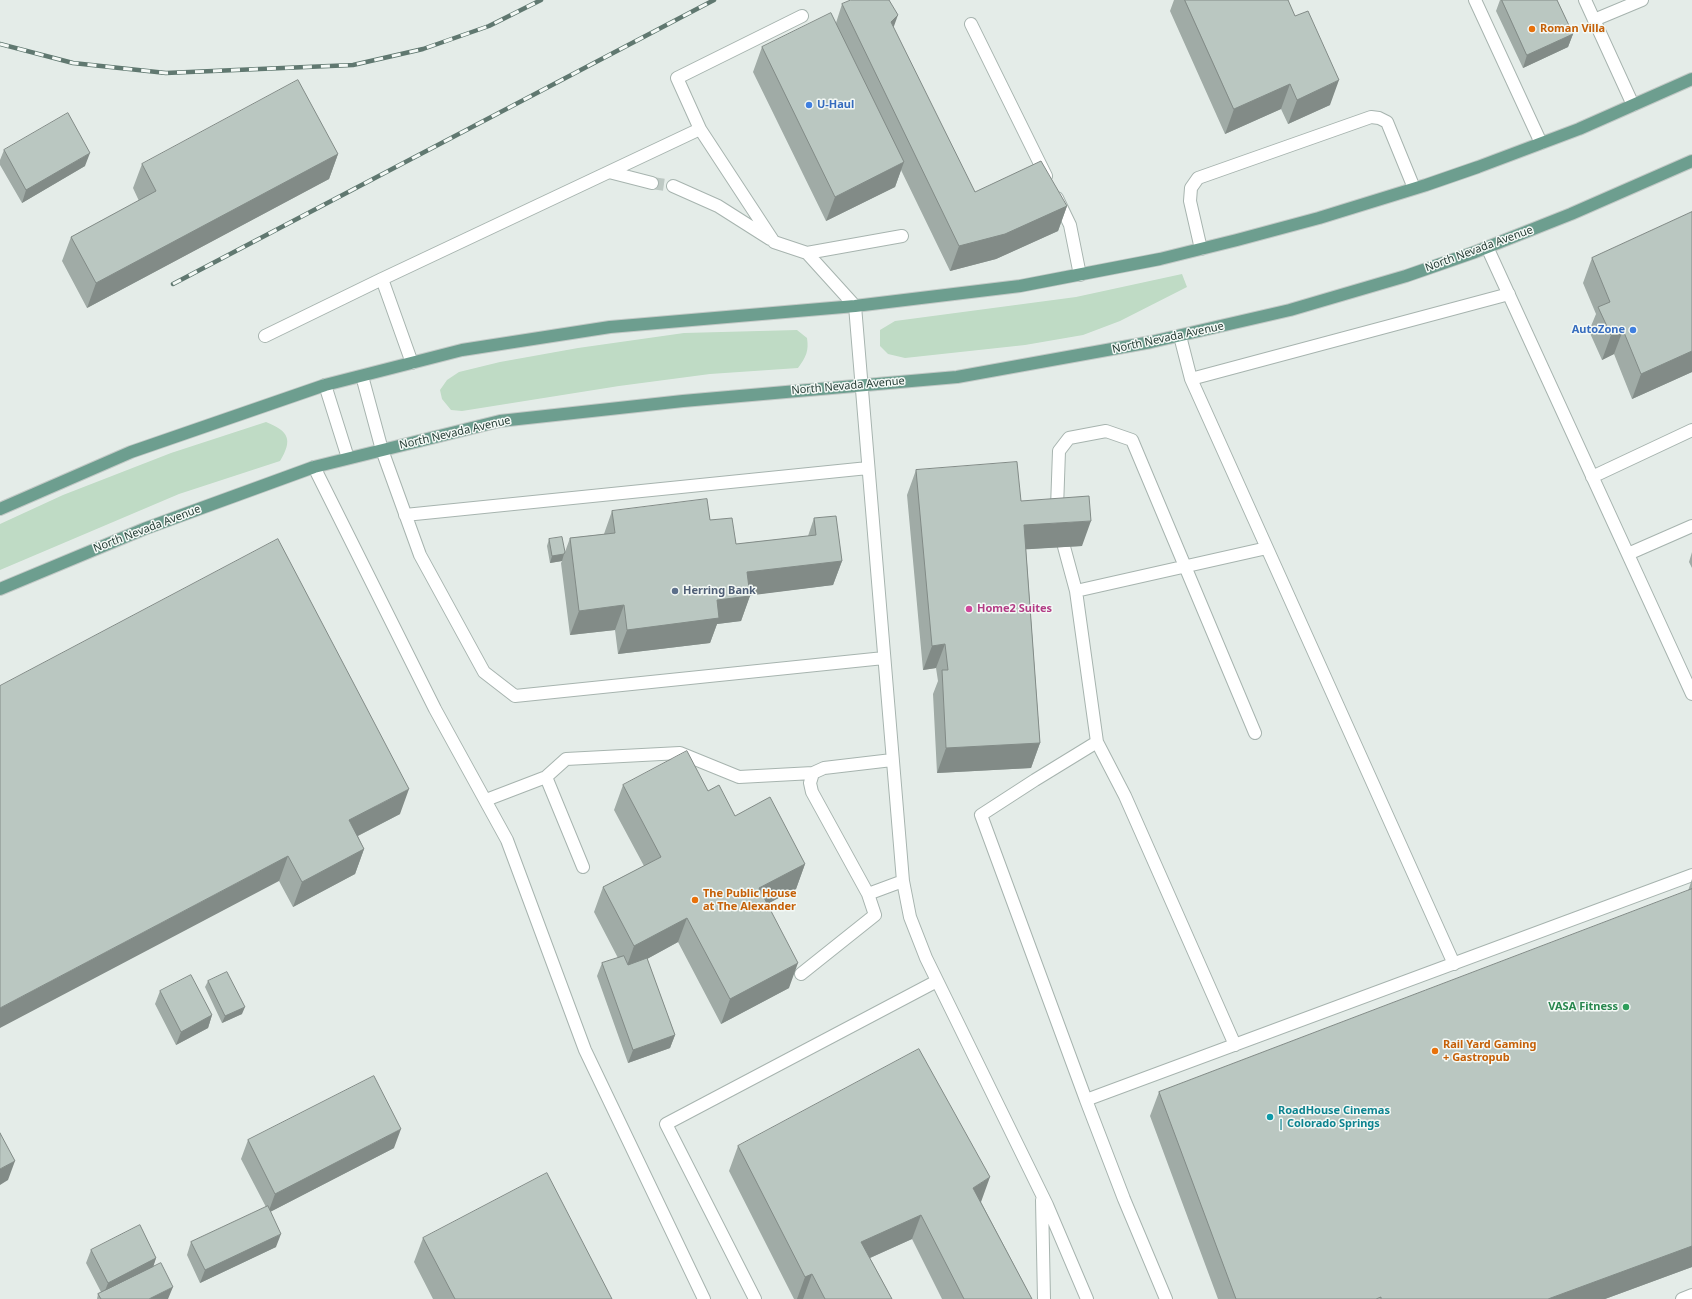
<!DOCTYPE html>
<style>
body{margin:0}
canvas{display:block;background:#e4ece8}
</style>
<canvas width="1692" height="1299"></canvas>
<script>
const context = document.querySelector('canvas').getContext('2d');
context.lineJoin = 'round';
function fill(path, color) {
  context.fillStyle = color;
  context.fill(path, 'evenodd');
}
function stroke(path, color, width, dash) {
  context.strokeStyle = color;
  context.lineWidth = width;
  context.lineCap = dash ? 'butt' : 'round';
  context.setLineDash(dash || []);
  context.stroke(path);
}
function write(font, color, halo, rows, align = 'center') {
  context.font = font + ' "Noto Sans",sans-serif';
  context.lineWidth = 3;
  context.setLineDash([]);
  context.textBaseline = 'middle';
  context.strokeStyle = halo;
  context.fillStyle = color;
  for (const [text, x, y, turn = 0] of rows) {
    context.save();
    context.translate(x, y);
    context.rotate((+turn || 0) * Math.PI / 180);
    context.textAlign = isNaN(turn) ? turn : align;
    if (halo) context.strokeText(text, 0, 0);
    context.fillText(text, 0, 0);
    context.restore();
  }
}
fill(new Path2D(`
 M1182,274L1187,287L1120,321L1083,335L1025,345L905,358L888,354L880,346V330L895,321L1076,297Z
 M797,330L807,338C809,351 806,357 798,368L710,374L619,386L462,411L451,410L442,399L440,390L447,380L459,372L500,362L578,348L684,333Z
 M266,422C289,431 293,440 280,461L179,494L0,570V524L63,495L171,453Z`), '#bfdbc5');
stroke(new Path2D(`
 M652,183L673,186`), '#bec9c4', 12, [12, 6]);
const minor = new Path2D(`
 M1475,0L1541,143
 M1585,0L1633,105
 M1594,20L1642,0
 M971,24L1046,176
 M700,129L677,78L802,16
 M609,172L652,183
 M673,186L718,206L770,239
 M1057,198L1070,225L1080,275
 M1487,247L1692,694
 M1201,249L1190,201L1191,188L1198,178L1371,117L1379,118L1387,122L1414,188
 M807,253L902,236
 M265,336L382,279
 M1180,336L1191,379L1454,964
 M412,363L382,279L700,129L774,242L807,253L855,306L903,881L910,917L926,958L1047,1205L1087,1299
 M362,376L382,450L420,555L484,672L515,696L884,658
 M1191,379L1509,294
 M325,385L348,458
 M314,467L435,709L507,840L585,1050L704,1299
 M1592,477L1692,430
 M1057,508L1059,451L1069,438L1106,431L1132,440L1255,733
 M405,515L868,468
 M1060,532L1076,591
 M1628,554L1692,526
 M892,760L824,768L813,773L810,783L812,792L868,894L903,881
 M486,800L546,777
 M583,867L546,777L566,759L680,753L739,777L813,773
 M801,974L875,915L868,894
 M1235,1045L1125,796L1097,742L1076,591L1267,548
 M1086,1100L981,815L1035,780L1097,742
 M1042,1200L1044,1299
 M755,1299L666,1124L937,981
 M1166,1299L1124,1199L1086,1100L1692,875
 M1682,1299L1692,1295`);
const major = new Path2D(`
 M0,509L131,452L325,385L462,350L610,327L855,306L1020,286L1160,259L1237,240L1319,218L1426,185L1478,167L1579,129L1692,79
 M0,589L144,529L314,467L500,421L683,401L957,377L1151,342L1290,310L1406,276L1475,252L1571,214L1692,161`);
stroke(minor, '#a7b4af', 14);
stroke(major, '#c2c9c6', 14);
stroke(minor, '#fff', 12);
stroke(major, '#6d9e8f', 12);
const rail = new Path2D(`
 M0,44L73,63L166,73L353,65L423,49L489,26L541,0
 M173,284L714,0`);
stroke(rail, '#607870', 4.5);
stroke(rail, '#f4f9f6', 3, [9]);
fill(new Path2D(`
 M1174,0H1288L1330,105L1288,124L1281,109L1225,134L1170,11Z
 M1500,0H1557L1573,34L1568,47L1523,68L1496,11Z
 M842,4L893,28L975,192L1067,206L1058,231L996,259L950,271L901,170L895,187L826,221L753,72L762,47L836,23Z
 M4,150L85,166L22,203L0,165V160Z
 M338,154L329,179L87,308L62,261L71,237L139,201L133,188L142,164Z
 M1692,212V372L1632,399L1614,354L1602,360L1589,331L1596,314L1583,283L1592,258Z
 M916,470L1021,501L1082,546L1026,549L1040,743L1031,768L937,773L933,694L938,681L936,668L923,670L907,495Z
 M612,511L710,520L736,544L808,536L814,518L842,561L833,585L750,595L741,621L717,624L710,643L618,654L615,630L570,635L561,563L562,561L550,563L547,546L549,539L565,552L570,538L604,534Z
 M1692,552V568L1689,562Z
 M0,686L400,814L358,836L364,849L355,874L293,907L279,881Z
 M623,785L708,791L735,816L805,864L796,889L767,904L789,988L721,1024L678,942L647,959L675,1035L670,1048L628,1063L597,976L602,963L618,958L594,912L603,887L644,866L614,810Z
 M1692,879V1267L1605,1299H1218L1150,1116L1159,1092L1688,891Z
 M208,981L242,1014L222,1023L205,987Z
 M160,991L212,1015L208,1028L176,1045L155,1004Z
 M248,1140L394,1148L270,1212L276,1247L200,1283L187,1255L191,1242L266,1207L241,1159Z
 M738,1146L981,1202L1032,1299H942L912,1239L870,1258L892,1299H794L729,1171Z
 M423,1238L612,1299H433L414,1262Z
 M91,1250L156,1258L153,1266L168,1299H97L98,1294L101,1292L86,1263Z`), '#a0aba6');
fill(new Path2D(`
 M898,15L889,40L891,22Z
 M1573,34L1568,47L1523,68L1527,55Z
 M1339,80L1330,105L1288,124L1297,100Z
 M1290,84L1281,109L1225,134L1234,109Z
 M90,153L85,166L22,203L26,190Z
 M338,154L329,179L87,308L96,283Z
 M904,162L895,187L826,221L835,197Z
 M1067,206L1058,231L996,259L950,271L959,246Z
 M1623,330L1614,354L1602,360L1611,335Z
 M1692,351V372L1632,399L1641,374Z
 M1091,521L1082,546L1015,550L1024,525Z
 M564,554L562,561L550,563L552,556Z
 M842,561L833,585L738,597L747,572Z
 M750,596L741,621L717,624L710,643L618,654L627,630L717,600Z
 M624,605L615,630L570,635L579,611Z
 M945,644L936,668L923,670L932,646Z
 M1040,743L1031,768L937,773L946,748Z
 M409,789L400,814L340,845L349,820Z
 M364,849L355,874L293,907L302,882Z
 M288,856L279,881L0,1028V1008Z
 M805,864L796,889L750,913L759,888Z
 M687,918L678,942L625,971L634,946Z
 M798,963L789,988L721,1024L730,999Z
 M245,1007L242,1014L222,1023L225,1016Z
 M212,1015L208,1028L176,1045L181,1032Z
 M675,1035L670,1048L628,1063L633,1050Z
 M401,1129L394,1148L268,1213L275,1194Z
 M15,1161L8,1180L0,1185V1169Z
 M990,1177L981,1202L964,1213L973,1188Z
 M921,1215L912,1239L852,1266L861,1242Z
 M281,1234L276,1247L200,1283L205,1270Z
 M1692,1246V1267L1605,1299H1548Z
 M156,1258L152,1271L103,1296L108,1283Z
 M812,1274L803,1299H797L805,1277Z
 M173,1287L168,1299H149Z`), '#828b87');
const building = new Path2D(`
 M851,0H889L898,15L891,22L975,192L1041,161L1067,206L1005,234L959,246L842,4Z
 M1185,0H1288L1295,16L1308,11L1339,80L1297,100L1290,84L1234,109Z
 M1502,0H1557L1573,34L1527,55Z
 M831,13L904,162L835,197L762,47Z
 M298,80L338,154L96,283L71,237L156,191L142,164Z
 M68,113L90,153L26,190L4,150Z
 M1692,212V351L1641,374L1623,330L1611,335L1598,307L1610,302L1592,258Z
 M1017,462L1021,501L1089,496L1091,521L1024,525L1040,743L946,748L942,670H948L945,644L932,646L916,470Z
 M707,499L710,520L732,518L736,544L816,535L814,518L836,516L842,561L747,572L750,596L717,600L719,618L627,630L624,605L579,611L570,538L615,533L612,511Z
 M562,537L565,552L564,554L552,556L549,539Z
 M278,539L409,789L349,820L364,849L302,882L288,856L0,1008V686Z
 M687,751L708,791L719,785L735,816L770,797L805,864L759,888L798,963L730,999L687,918L634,946L603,887L661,857L623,785Z
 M1692,889V1246L1548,1299H1381V1297L1376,1299H1236L1159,1092Z
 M624,956L628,965L647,958L675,1035L633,1050L602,963Z
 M227,972L245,1007L225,1016L208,981Z
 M191,975L212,1015L181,1032L160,991Z
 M919,1049L990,1177L973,1188L1032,1299H964L921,1215L861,1242L892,1299H825L812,1274L805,1277L738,1146Z
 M374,1076L401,1129L275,1194L248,1140Z
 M0,1133L15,1161L0,1169Z
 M547,1173L612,1299H455L423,1238Z
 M268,1206L281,1234L205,1270L191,1242Z
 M140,1225L156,1258L108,1283L91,1250Z
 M161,1263L173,1287L149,1299H101L98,1294Z`);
fill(building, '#bac7c1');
stroke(building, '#828b87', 1);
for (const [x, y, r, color] of [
 [1532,29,4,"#e8710a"],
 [809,105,4,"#3f7fe0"],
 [1633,330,4,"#3f7fe0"],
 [675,591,4,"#5c6f8a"],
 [969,609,4,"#d1479c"],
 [695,900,4,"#e8710a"],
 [1626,1007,4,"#2e9e5b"],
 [1435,1051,4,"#e8710a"],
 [1270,1117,4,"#0f9aa8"]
]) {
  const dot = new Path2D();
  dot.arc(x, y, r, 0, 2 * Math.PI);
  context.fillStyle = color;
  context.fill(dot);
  stroke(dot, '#f4f9f6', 1.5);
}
write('bold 11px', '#c56008', '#f4f9f6', [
 ["Roman Villa",1540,29],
 ["The Public House",703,894],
 ["at The Alexander",703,907],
 ["Rail Yard Gaming",1443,1045],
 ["+ Gastropub",1443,1058]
], 'left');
write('bold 11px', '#366cbe', '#f4f9f6', [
 ["U-Haul",817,105],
 ["AutoZone",1625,330,"right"]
], 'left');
write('11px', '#253d35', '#f4f9f6', [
 ["North Nevada Avenue",1479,249,-20],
 ["North Nevada Avenue",1168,338,-12],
 ["North Nevada Avenue",848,386,-5],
 ["North Nevada Avenue",455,433,-13],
 ["North Nevada Avenue",147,529,-21]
]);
write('bold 11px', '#4e5e75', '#f4f9f6', [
 ["Herring Bank",683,591]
], 'left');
write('bold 11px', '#b23c85', '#f4f9f6', [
 ["Home2 Suites",977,609]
], 'left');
write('bold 11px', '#27864d', '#f4f9f6', [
 ["VASA Fitness",1618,1007]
], 'right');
write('bold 11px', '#0d838f', '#f4f9f6', [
 ["RoadHouse Cinemas",1278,1111],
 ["| Colorado Springs",1278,1124]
], 'left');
</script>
